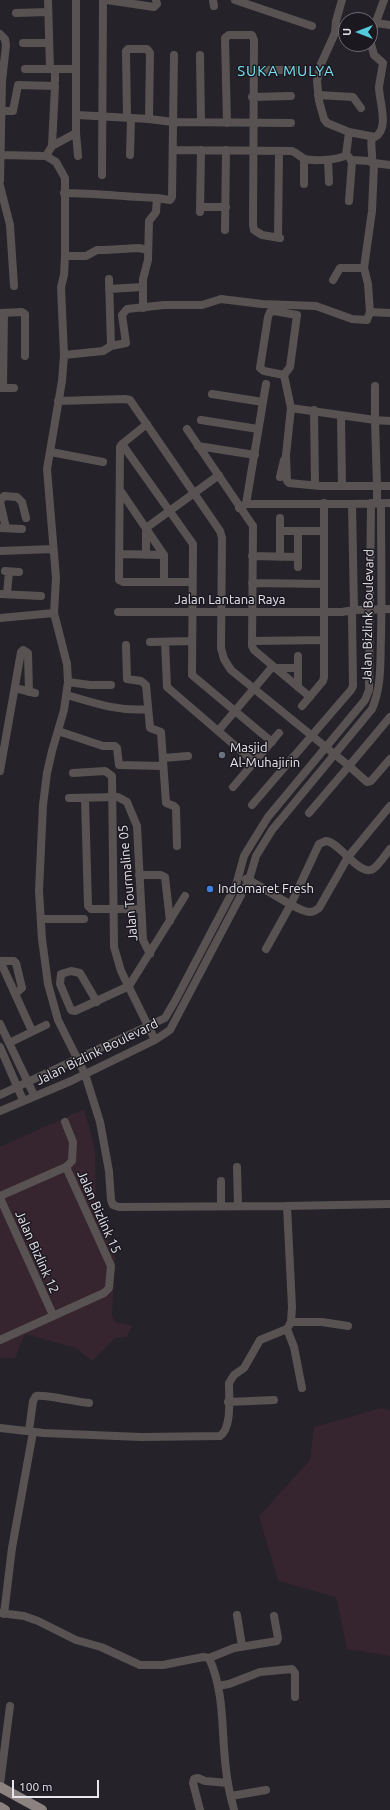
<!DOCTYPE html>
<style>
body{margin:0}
#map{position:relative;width:390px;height:1810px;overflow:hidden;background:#25222a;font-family:Ubuntu,sans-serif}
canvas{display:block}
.north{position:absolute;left:338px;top:12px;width:40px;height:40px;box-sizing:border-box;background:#1b1820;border:1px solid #6d6a72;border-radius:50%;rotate:270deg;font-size:11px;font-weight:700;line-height:16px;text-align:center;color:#e8e6ec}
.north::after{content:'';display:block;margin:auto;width:14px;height:18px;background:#53cbdc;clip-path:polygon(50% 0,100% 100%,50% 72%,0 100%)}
.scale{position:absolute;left:12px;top:1780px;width:87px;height:18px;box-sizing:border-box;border:2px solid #e8e6ec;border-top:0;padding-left:5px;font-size:12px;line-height:14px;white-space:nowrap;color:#e8e6ec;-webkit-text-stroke:3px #1b1820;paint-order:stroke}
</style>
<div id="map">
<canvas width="390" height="1810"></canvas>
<div class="north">U</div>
<div class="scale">100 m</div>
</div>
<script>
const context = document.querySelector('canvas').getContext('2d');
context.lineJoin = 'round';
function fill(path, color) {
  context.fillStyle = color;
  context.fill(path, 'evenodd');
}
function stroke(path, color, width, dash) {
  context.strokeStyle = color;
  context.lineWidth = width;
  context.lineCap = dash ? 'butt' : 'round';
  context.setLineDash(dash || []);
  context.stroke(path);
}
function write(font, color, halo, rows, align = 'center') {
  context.font = font + ' Ubuntu,sans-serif';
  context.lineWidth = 3;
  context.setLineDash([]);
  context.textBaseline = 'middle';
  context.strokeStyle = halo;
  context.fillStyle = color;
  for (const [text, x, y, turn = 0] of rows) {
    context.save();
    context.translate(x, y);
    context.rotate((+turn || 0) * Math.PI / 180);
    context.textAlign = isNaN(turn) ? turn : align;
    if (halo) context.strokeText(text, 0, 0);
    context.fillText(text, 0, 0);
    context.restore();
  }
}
fill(new Path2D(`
 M84,1109L95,1149L96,1208L115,1258L112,1315L115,1322L132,1326L127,1337L115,1338L92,1361L76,1348L25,1334L15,1358H0V1147Z
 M381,1408L390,1410V1656L347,1649L336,1597L278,1581L259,1516L310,1460L314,1427Z`), '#36252e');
stroke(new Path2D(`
 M48,0L50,69
 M107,0L154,7L157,4L156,0
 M213,0L214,6
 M235,0L312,26
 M16,13L48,12
 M377,23L390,25
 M336,26L346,31
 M0,34L5,39L6,45L2,81L0,181
 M370,38L384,0
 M23,43H49
 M200,55L201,122
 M25,69H76
 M55,69V81
 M253,70H296
 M318,95L353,97L361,108
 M252,97L291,96
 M1,111H13L18,85L55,86L52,146
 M77,115L149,119L173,122L291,123
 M127,118L126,51L128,49H147L150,53L149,119
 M227,123L225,38L229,35H252L254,40L253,225L254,230L262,235L280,238
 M349,132L375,137C390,129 379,101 379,87C380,79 382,71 383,63L374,55L370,40
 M76,133L78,156
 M372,137C370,146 373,153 372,162
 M173,150L292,151C297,153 299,156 303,158C310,162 340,160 346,155L349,132L327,123L324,119L319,101L317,81L321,64L335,33L336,21L342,0
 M0,155L46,156L56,162L65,178V256L64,275L61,287L64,355L62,381L47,469L56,578L54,613L67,664L68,682L64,710L52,751L47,773L43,805L39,891L42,939L48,984L58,1020L85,1074L100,1122L109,1171L111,1200L113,1205L119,1207L287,1206
 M130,155L131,118
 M46,156L52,146L76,133V0
 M328,160L329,182
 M374,163L390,165
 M102,175L103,0
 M304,184V159
 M0,186L10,225L14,286
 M64,193C96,193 126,197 157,198
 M349,201L352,162L349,157
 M200,207H226
 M200,212L201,150
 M225,230L226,150
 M278,237L279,151
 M65,256H86L97,250H104L139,248L148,250
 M109,279L111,346
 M333,280L340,268H364
 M109,289L143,287
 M143,308V279L148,260L149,221L156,212L157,198L170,200L172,197L174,55
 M274,311L297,315L290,367L284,375L264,371L260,368L268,317L270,312Z
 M370,312L390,313
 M0,313L22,312L25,314V356
 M64,355L103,351L111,346L126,343L122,315L127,309L164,305H202L221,299L262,304L316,306L352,319L367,320L370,312L368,284L364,268L372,211L374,164L369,161L352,160
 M284,375L291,408L375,420L377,486H320L289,483L287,481L286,455L291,408
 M375,386V420L390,421
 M0,388H14
 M3,388L4,313
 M212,394L263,402
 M58,401L125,399L130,400L220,531L222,538L221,648L224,659L231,670L349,766L390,717
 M314,410L315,485
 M341,416L342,486
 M201,420L258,429
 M147,424L122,444L120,447L119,580L123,582H192
 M187,429L253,526L252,646L254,650L310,697
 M122,444L193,544L192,675L272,742
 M198,446L255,455
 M51,452L103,462
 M280,477L284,460
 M120,490L164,555V582
 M0,501L4,496L17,497L22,502L26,518
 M0,502L6,528
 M377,503V486H390
 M246,504L266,384
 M352,504L390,503
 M239,508L246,504H352L354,610
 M0,528L22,529
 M280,531H324
 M0,551L53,549
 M120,554L164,555
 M146,555V528L219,475
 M252,556L298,557
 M280,557V518
 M298,567V531
 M5,571L19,572
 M252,583L324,584
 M0,594L41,596
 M7,594L9,572
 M118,612H342L354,610L390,609
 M0,618L54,613
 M252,641L324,640
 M150,642L192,641
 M165,642L167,687L254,762
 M126,645L127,679L141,681L146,685L150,728L161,732L166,803L174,806L176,808L177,846
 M298,656V687
 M276,668H298
 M68,682L90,685H111
 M15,688L35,693
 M67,695C94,703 120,712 148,709
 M302,706L323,681L324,677V503
 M58,731L103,746H115L117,748L119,765L163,766
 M218,731L273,666
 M163,758L188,756
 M0,771L21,652L23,650L28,653L29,692
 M73,773L105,771L112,776L114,947L121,971L155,1040
 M233,787L279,733
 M69,798L118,797L127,802L137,826L143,940L150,954
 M85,798L88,906L91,909H140
 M252,805L351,690L353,686L352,615
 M309,813L349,766L367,782L371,781L390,759
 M139,875H161L165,877L170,921
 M246,879C261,885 297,912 310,912C314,912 316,910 319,908L348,857L390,806
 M41,919H84
 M266,949L291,904L319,844L326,841C340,842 359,877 373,869C379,865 385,855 390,849
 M0,961L32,1031
 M1,961H14L16,963L22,988L15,994
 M129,986L185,896
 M97,1002L80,973L71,971L61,974L60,984L71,1010L75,1011L129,986
 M0,1024L34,1095
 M9,1043L46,1025
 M0,1047L23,1100
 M0,1095L165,1018L175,1001L236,885L244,856L250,846L268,817L365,700L369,690L371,503
 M0,1111L71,1081L155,1040L170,1030L249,880L256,856L272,830L372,709C382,686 380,662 381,637C382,593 381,548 381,503
 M237,1167L238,1206
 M221,1181V1206
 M0,1196L66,1167L72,1161L73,1142L65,1122
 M0,1198L53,1315
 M291,1322H322L348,1326
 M287,1329L294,1347L302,1388
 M0,1340L104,1293L109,1288L111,1266L66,1167
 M228,1402L274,1400
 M0,1428L44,1433L141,1437L220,1436C232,1429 229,1397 229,1383L234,1375L244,1368L260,1340L287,1329L291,1322L292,1307L287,1206L390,1204
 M29,1431L33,1401L36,1396C43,1394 77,1402 89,1403
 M0,1613L24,1616L38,1621L76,1640L101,1647L140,1665H163L203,1657L209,1658
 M4,1614L12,1548L33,1432
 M237,1615L242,1646
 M218,1686L229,1684L260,1672L292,1669L295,1673V1697
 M0,1784L10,1706
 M231,1796L266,1790
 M200,1810L193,1783L194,1779L198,1778L205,1781L228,1783
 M234,1810C232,1801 229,1792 228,1783C220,1741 227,1697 209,1658L234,1648L277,1641L278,1638L274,1616`), '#585352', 8);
stroke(new Path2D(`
 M0,1787L42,1810
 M0,1807L5,1810`), '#8c827f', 10);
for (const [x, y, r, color] of [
 [222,755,4,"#6b7280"],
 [210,889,4,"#3f7fe0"]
]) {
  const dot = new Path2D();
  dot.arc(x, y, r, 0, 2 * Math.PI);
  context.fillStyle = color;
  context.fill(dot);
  stroke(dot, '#1b1820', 1.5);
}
write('13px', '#e8e6ec', '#1b1820', [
 ["Jalan Lantana Raya",230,600],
 ["Jalan Bizlink Boulevard",368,616,-89],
 ["Jalan Tourmaline 05",128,883,-95],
 ["Jalan Bizlink Boulevard",97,1052,-26],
 ["Jalan Bizlink 15",99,1212,66],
 ["Jalan Bizlink 12",37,1252,66]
]);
write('13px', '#e8e6ec', '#1b1820', [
 ["Masjid",230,748],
 ["Al-Muhajirin",230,763],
 ["Indomaret Fresh",218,889]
], 'left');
context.letterSpacing = '1px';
write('15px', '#78e1f1', '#1b1820', [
 ["SUKA MULYA",286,71]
]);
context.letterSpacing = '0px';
</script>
